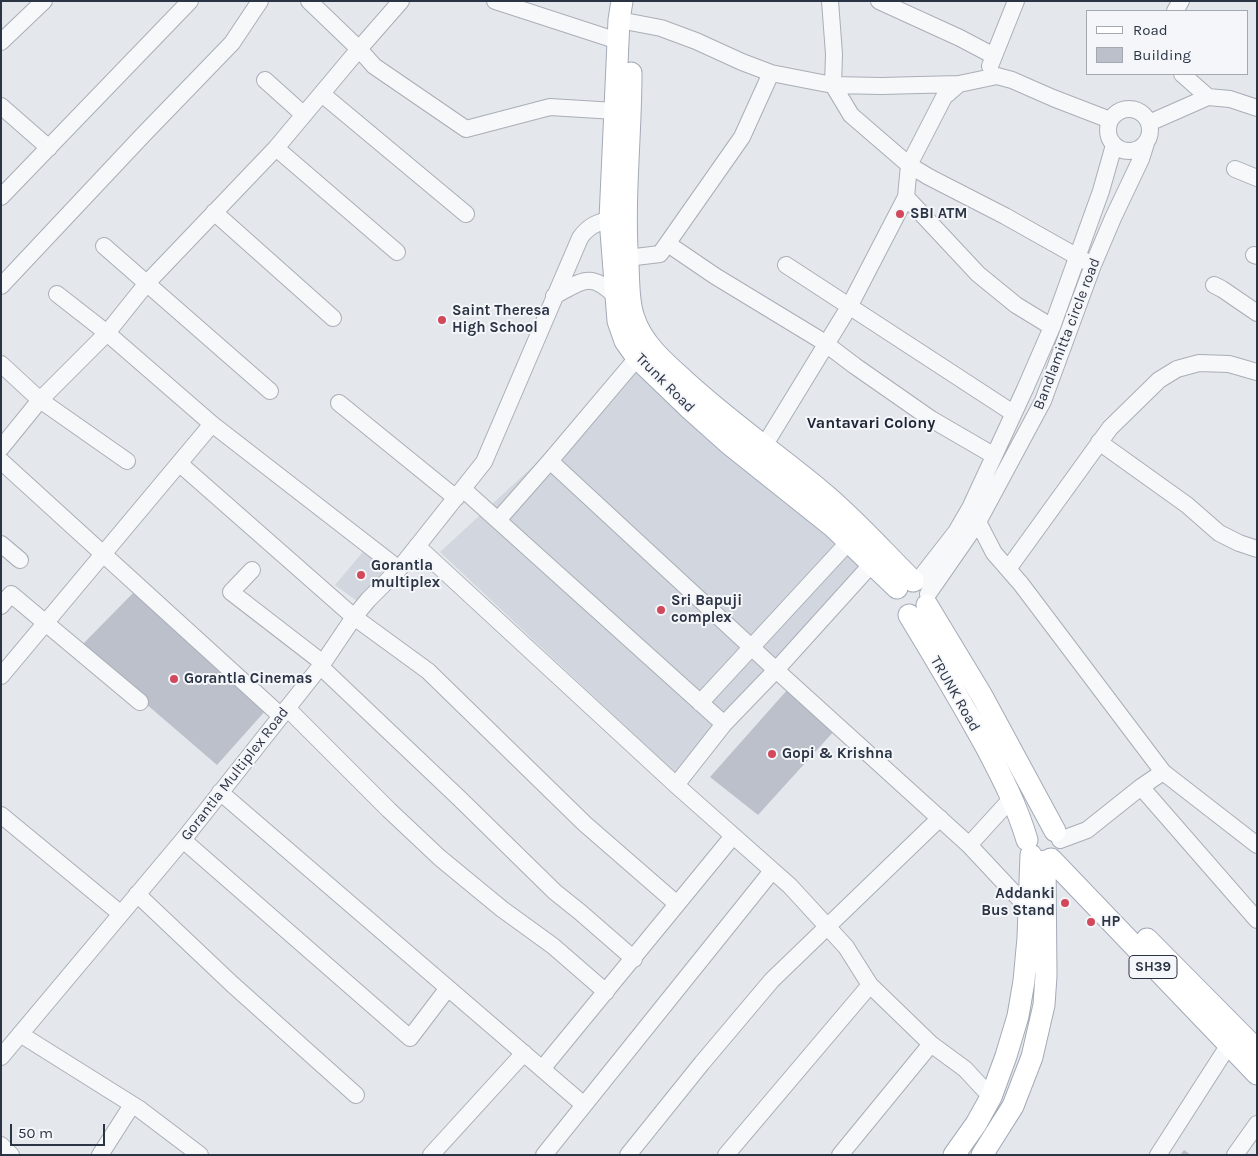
<!DOCTYPE html>
<style>
body{margin:0}
#map{position:relative;width:1258px;height:1156px;overflow:hidden;background:#e4e7ec;font-family:Karla,sans-serif}
canvas{display:block}
.frame{position:absolute;inset:0;border:2px solid #2b3445;pointer-events:none}
.legend{position:absolute;left:1086px;top:10px;width:162px;height:65px;box-sizing:border-box;background:#f4f6f9;border:1px solid #a4a8b1;margin:0;padding:6px 9px;list-style:none;font-size:15px;color:#2b3445}
.legend li{display:flex;align-items:center;gap:10px;height:25px}
.legend b{width:25px;border:1px solid #a4a8b1}
.scale{position:absolute;left:10px;top:1124px;width:95px;height:22px;box-sizing:border-box;border:2px solid #2b3445;border-top:0;padding-left:6px;font-size:15px;line-height:18px;white-space:nowrap;color:#2b3445;-webkit-text-stroke:4px #f4f6f9;paint-order:stroke}
</style>
<div id="map">
<canvas width="1258" height="1156"></canvas>
<div class="frame"></div>
<ul class="legend">
<li><b style="height:6px;background:#fff"></b>Road</li>
<li><b style="height:14px;background:#bbc0ca"></b>Building</li>
</ul>
<div class="scale">50 m</div>
</div>
<script>
const context = document.querySelector('canvas').getContext('2d');
context.lineJoin = 'round';
function fill(path, color) {
  context.fillStyle = color;
  context.fill(path, 'evenodd');
}
function stroke(path, color, width, dash) {
  context.strokeStyle = color;
  context.lineWidth = width;
  context.lineCap = dash ? 'butt' : 'round';
  context.setLineDash(dash || []);
  context.stroke(path);
}
function write(font, color, halo, rows, align = 'center') {
  context.font = font + ' Karla,sans-serif';
  context.lineWidth = 4;
  context.setLineDash([]);
  context.textBaseline = 'middle';
  context.strokeStyle = halo;
  context.fillStyle = color;
  for (const [text, x, y, turn = 0] of rows) {
    context.save();
    context.translate(x, y);
    context.rotate((+turn || 0) * Math.PI / 180);
    context.textAlign = isNaN(turn) ? turn : align;
    if (halo) context.strokeText(text, 0, 0);
    context.fillText(text, 0, 0);
    context.restore();
  }
}
fill(new Path2D(`
 M640,368L863,564L676,774L440,552Z
 M367,547L388,566L357,601L335,585Z`), '#d2d6de');
fill(new Path2D(`
 M135,591L266,710L217,765L80,647Z
 M788,689L835,730L758,815L710,777Z
 M1184,1150L1191,1155H1180Z`), '#bbc0ca');
const minor = new Path2D(`
 M309,1L359,49L401,1
 M495,1L618,41
 M830,1L834,54L833,85L851,115L909,165L929,177L1005,216L1085,261
 M879,1L960,38L994,56
 M1175,11L1181,1
 M619,20L661,28L696,41L742,62L771,73L817,82L833,85L881,86L959,84L997,76L1012,80L1053,98L1110,120
 M1,42L44,1
 M990,66L1016,1
 M1182,74L1208,97
 M265,80L304,115
 M959,84L944,97L909,165L906,197L978,274L1016,305L1052,327
 M322,94L466,214
 M1,106L49,148
 M1108 130a21 21 0 1 1 42 0a21 21 0 1 1-42 0Z
 M1149,123L1208,97L1230,99L1257,108
 M276,148L397,252
 M1235,169L1257,178
 M1,197L190,1
 M214,212L333,318
 M668,244L715,276L822,341L855,366L931,419L993,455
 M104,246L270,391
 M1254,255L1257,256
 M627,258L660,254L742,137L771,73
 M786,265L1013,413
 M1214,285L1222,289L1257,313
 M1,286L143,135L232,43L260,1
 M57,294L107,333L212,424L399,569
 M554,296C581,282 590,270 615,296
 M1,364L40,400L127,461
 M339,403L456,498
 M1099,442L1187,505L1219,533L1239,543L1257,549
 M764,446L849,307L906,197
 M1,448L40,400L107,333L147,283L276,148L359,49L374,66L466,129L550,107L615,111
 M1,461L281,716
 M550,461L776,670L969,845L1028,908
 M180,464L354,617L428,671L585,824L677,904
 M463,489L724,724
 M972,517L978,522L994,553L1021,584L1163,772L1257,845
 M498,520L550,461L637,358
 M1,544L20,560
 M417,546L676,785L790,886L846,947L870,985L931,1044L965,1069L991,1097
 M1008,569L1110,428L1159,380L1177,369L1199,363L1229,364L1257,372
 M252,570L231,592L323,663
 M917,582L956,532L970,508L1025,389L1052,327L1101,191L1114,145
 M928,594L978,522L1043,401L1093,265L1113,218L1141,159L1146,143
 M1,606L11,594L140,702
 M321,667L459,798L555,892L580,912L634,959
 M1,676L212,424
 M700,703L844,547
 M287,708L389,810L440,858L502,909L553,946L606,992
 M1163,772L1141,787L1257,920
 M676,785L724,724L776,670L879,556
 M220,792L584,1105
 M1,815L121,914
 M183,840L410,1038L448,988
 M1060,840L1087,830L1141,787
 M969,845L1011,799
 M137,894L232,984L356,1095
 M20,1034L138,1108L200,1155
 M1,1057L183,840L323,663L354,617L368,600L399,569L484,462L580,238C590,223 603,220 621,219
 M542,1069L733,836
 M1,1145L11,1155
 M100,1155L132,1105
 M431,1155L524,1053
 M544,1155L772,871
 M628,1155L702,1063L772,980L940,818
 M726,1155L870,985
 M840,1155L931,1044
 M1158,1155L1228,1046
 M1235,1155L1257,1124`);
const major = new Path2D(`
 M622,1L619,20L610,219L618,321L625,341L637,358L690,409L728,443L832,526L897,588
 M631,73C631,137 623,201 628,265C629,282 628,302 634,318C642,343 664,362 683,379C726,419 775,453 821,491C854,518 882,550 913,581
 M927,605L982,696L1055,831
 M909,615C935,658 961,701 985,745C1001,775 1017,806 1027,840
 M1051,859L1257,1074
 M1147,939L1257,1050
 M954,1155L976,1124L991,1097L1006,1056L1018,1016L1024,981L1028,938L1031,855
 M982,1155L1013,1106L1032,1057L1044,1005L1046,976L1045,861`);
stroke(minor, '#a9aeb7', 18);
stroke(major, '#a3abb8', 23);
stroke(minor, '#f7f8fa', 16);
stroke(major, '#fff', 21);
for (const [x, y, r, color] of [
 [900,214,5,"#d1495b"],
 [442,320,5,"#d1495b"],
 [361,575,5,"#d1495b"],
 [661,610,5,"#d1495b"],
 [174,679,5,"#d1495b"],
 [772,754,5,"#d1495b"],
 [1065,903,5,"#d1495b"],
 [1091,922,5,"#d1495b"]
]) {
  const dot = new Path2D();
  dot.arc(x, y, r, 0, 2 * Math.PI);
  context.fillStyle = color;
  context.fill(dot);
  stroke(dot, '#f4f6f9', 2);
}
for (const [x, y, w] of [
 [1153,967,48]
]) {
  const box = new Path2D();
  box.roundRect(x - w / 2, y - 11.5, w, 23, 4);
  context.fillStyle = '#f4f6f9';
  context.fill(box);
  stroke(box, '#2b3445', 1);
}
write('bold 14px', '#2b3445', null, [
 ["SH39",1153,967]
]);
write('bold 15px', '#2b3445', '#f4f6f9', [
 ["SBI ATM",910,214],
 ["Saint Theresa",452,311],
 ["High School",452,328],
 ["Gorantla",371,566],
 ["multiplex",371,583],
 ["Sri Bapuji",671,601],
 ["complex",671,618],
 ["Gorantla Cinemas",184,679],
 ["Gopi & Krishna",782,754],
 ["Addanki",1055,894,"right"],
 ["Bus Stand",1055,911,"right"],
 ["HP",1101,922]
], 'left');
write('15px', '#2b3445', '#f4f6f9', [
 ["Bandlamitta circle road",1067,334,-69],
 ["Trunk Road",665,383,45],
 ["TRUNK Road",955,694,60],
 ["Gorantla Multiplex Road",235,774,-52]
]);
write('bold 16px', '#1d2536', '#f4f6f9', [
 ["Vantavari Colony",871,423]
]);
</script>
